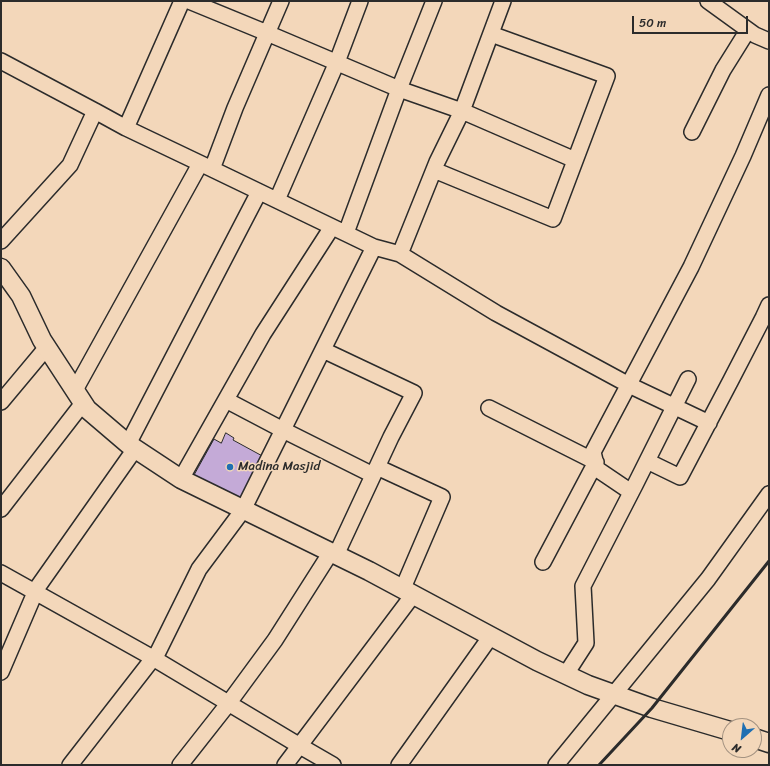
<!DOCTYPE html>
<style>
body{margin:0}
#map{position:relative;width:770px;height:766px;overflow:hidden;background:#f3d7ba;font-family:Sriracha,sans-serif}
canvas{display:block}
.frame{position:absolute;inset:0;border:2px solid #2b2b2b;pointer-events:none}
.north{position:absolute;left:722px;top:718px;width:40px;height:40px;box-sizing:border-box;background:#f3d7ba;border:1px solid #a39281;border-radius:50%;rotate:208deg;font-size:11px;font-weight:700;line-height:16px;text-align:center;color:#2b2b2b}
.north::after{content:'';display:block;margin:auto;width:14px;height:18px;background:#1f6fb2;clip-path:polygon(50% 0,100% 100%,50% 72%,0 100%)}
.scale{position:absolute;left:632px;top:16px;width:116px;height:18px;box-sizing:border-box;border:2px solid #2b2b2b;border-top:0;padding-left:5px;font-size:12px;line-height:14px;white-space:nowrap;color:#2b2b2b;-webkit-text-stroke:3px #f3d7ba;paint-order:stroke}
</style>
<div id="map">
<canvas width="770" height="766"></canvas>
<div class="frame"></div>
<div class="north">N</div>
<div class="scale">50 m</div>
</div>
<script>
const context = document.querySelector('canvas').getContext('2d');
context.lineJoin = 'round';
function fill(path, color) {
  context.fillStyle = color;
  context.fill(path, 'evenodd');
}
function stroke(path, color, width, dash) {
  context.strokeStyle = color;
  context.lineWidth = width;
  context.lineCap = dash ? 'butt' : 'round';
  context.setLineDash(dash || []);
  context.stroke(path);
}
function write(font, color, halo, rows, align = 'center') {
  context.font = font + ' Sriracha,sans-serif';
  context.lineWidth = 3;
  context.setLineDash([]);
  context.textBaseline = 'middle';
  context.strokeStyle = halo;
  context.fillStyle = color;
  for (const [text, x, y, turn = 0] of rows) {
    context.save();
    context.translate(x, y);
    context.rotate((+turn || 0) * Math.PI / 180);
    context.textAlign = isNaN(turn) ? turn : align;
    if (halo) context.strokeText(text, 0, 0);
    context.fillText(text, 0, 0);
    context.restore();
  }
}
const building = new Path2D(`
 M226,433L234,438L233,440L266,458L242,501L194,475L214,439L221,443Z`);
fill(building, '#c4aad7');
stroke(building, '#2b2b2b', 1);
const minor = new Path2D(`
 M189,1L267,33L399,89L462,111L575,160
 M708,1L755,35L769,41
 M1,61L95,111
 M126,128L182,1
 M692,132L723,70L748,30
 M212,169L374,247
 M434,170L553,219L607,76L491,34
 M277,200L337,62L360,1
 M346,233L399,89L434,1
 M1,241L70,165L95,111L126,128L212,169L235,108L281,1
 M400,254L496,313L629,385L709,423
 M323,350L414,393L391,437L336,555
 M75,390L200,164
 M226,400L283,430L373,475
 M1,402L47,347
 M489,408L596,462L543,562
 M128,444L259,192
 M647,461L680,477L731,380L763,318L769,305
 M377,467L442,497L403,588
 M181,479L263,334L332,227
 M631,492L597,469L593,452L691,267L743,156L769,95
 M1,509L83,403
 M1,573L153,658L300,746L333,765
 M1,672L37,588L135,449
 M566,674L586,643L583,586L635,485L688,379
 M70,765L158,652L199,569L243,510L374,247L400,254L437,162L462,111L503,1
 M180,765L228,704L275,640L331,552
 M285,765L413,595
 M399,765L491,636
 M556,765L708,579L769,494`);
const tertiary = new Path2D(`
 M1,268L21,296L42,340L87,409L128,444L181,479L369,571L537,661L588,685L652,708L730,731
 M754,738L769,743`);
stroke(minor, '#2b2b2b', 18);
stroke(tertiary, '#2b2b2b', 21);
stroke(minor, '#f3d7ba', 15);
stroke(tertiary, '#f3d7ba', 18);
stroke(new Path2D(`
 M599,765L652,708L769,561`), '#2b2b2b', 3);
for (const [x, y, r, color] of [
 [230,467,4,"#1f6fb2"]
]) {
  const dot = new Path2D();
  dot.arc(x, y, r, 0, 2 * Math.PI);
  context.fillStyle = color;
  context.fill(dot);
  stroke(dot, '#f3d7ba', 1.5);
}
write('13px', '#2b2b2b', '#f3d7ba', [
 ["Madina Masjid",238,467]
], 'left');
</script>
